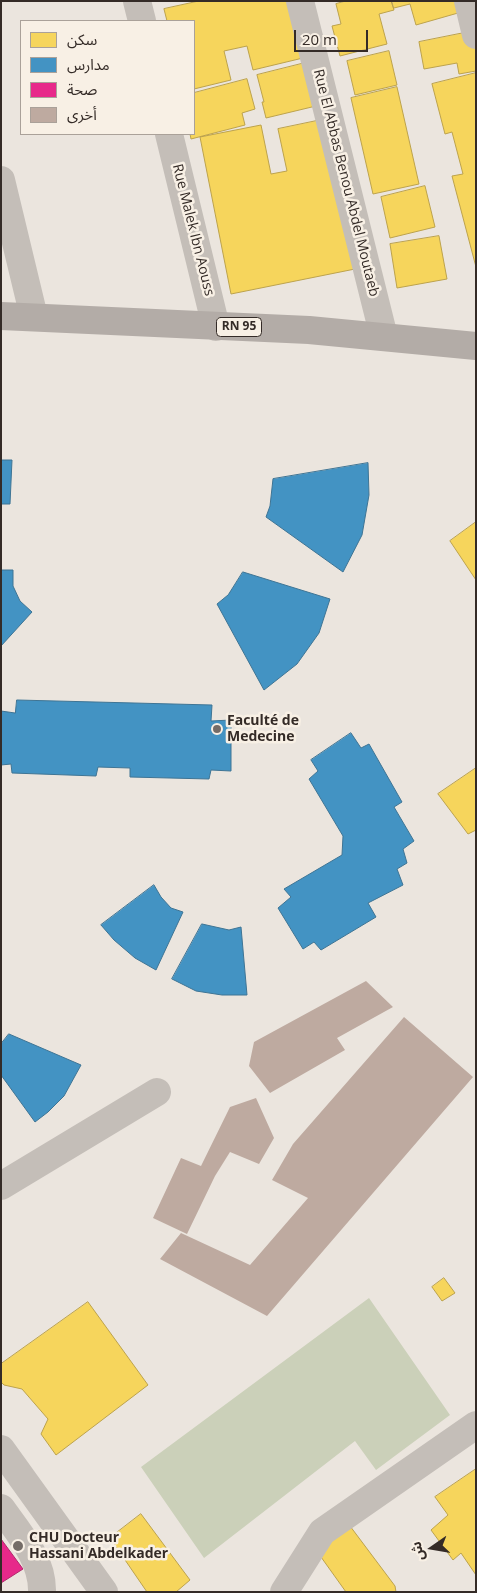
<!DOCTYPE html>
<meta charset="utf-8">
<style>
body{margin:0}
#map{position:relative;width:477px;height:1593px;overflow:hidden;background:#ebe5de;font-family:"Open Sans","Noto Sans Arabic",sans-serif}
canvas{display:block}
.frame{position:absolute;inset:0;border:2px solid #342b27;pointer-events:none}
.legend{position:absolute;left:20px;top:20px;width:175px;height:115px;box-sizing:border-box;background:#f8f0e5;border:1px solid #aaa199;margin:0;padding:6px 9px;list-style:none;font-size:15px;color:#342b27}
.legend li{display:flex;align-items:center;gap:10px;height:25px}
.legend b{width:25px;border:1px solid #aaa199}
.north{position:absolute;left:407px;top:1523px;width:50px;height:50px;-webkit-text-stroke:4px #f8f0e5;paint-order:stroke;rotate:257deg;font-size:14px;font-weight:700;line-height:20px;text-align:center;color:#342b27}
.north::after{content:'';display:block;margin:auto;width:18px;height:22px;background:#342b27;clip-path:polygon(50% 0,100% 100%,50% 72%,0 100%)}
.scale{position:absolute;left:294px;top:30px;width:74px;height:22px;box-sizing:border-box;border:2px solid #342b27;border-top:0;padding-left:6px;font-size:15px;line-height:18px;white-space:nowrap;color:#342b27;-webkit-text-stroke:4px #f8f0e5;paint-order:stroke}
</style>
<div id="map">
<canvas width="477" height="1593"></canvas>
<div class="frame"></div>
<ul class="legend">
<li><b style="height:14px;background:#f6d55c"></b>سكن</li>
<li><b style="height:14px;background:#4393c3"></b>مدارس</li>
<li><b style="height:14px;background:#e7298a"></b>صحة</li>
<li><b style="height:14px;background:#beaaa0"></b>أخرى</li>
</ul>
<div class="north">ش</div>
<div class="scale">20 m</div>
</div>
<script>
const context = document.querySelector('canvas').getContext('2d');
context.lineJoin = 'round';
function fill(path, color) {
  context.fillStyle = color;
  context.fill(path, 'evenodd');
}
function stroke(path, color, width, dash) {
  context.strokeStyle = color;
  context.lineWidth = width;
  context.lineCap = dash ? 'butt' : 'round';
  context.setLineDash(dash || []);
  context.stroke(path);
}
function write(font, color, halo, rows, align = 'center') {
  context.font = font + ' "Open Sans",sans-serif';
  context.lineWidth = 5;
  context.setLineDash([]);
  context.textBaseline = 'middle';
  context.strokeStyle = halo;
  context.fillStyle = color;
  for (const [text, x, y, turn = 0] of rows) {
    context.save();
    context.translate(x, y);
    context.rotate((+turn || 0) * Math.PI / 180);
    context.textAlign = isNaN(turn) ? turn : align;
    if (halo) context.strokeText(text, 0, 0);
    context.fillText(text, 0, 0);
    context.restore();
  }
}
fill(new Path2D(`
 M369,1298L450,1415L376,1470L355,1441L204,1558L141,1467Z`), '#cbd0b9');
const homes = new Path2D(`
 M199,1H290L303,58L253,70L247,46L224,51L231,80L194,89V21H167L164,9Z
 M346,1H391L394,10L379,14L387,44L340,56L332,26L341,24L336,4Z
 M392,1H463L465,11L416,25L410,4L394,8Z
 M474,31L476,39V71L459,74L457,63L424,69L419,42Z
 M389,51L397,85L355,95L347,61Z
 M305,63L316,106L266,118L262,102H264L257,75Z
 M476,73V267L452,176L463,174L452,132L445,134L432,84Z
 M247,79L255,109L242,113L245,125L191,139L190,134H194V93Z
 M397,87L419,184L373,194L351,98Z
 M326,119L355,269L231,294L200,137L261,125L271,174L287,171L278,129Z
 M425,186L435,227L390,238L381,197Z
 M439,236L447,279L397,288L390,244Z
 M476,522V580L450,541Z
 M476,768V830L468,834L438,794Z
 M444,1278L455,1293L442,1301L432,1287Z
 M88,1302L148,1385L56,1455L41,1434L48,1419L22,1389L4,1385L1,1382V1364Z
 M476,1469V1575L461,1553L453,1560L431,1530L448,1515L435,1497Z
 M141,1514L190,1580L176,1592H147L110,1538Z
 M350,1526L395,1586L396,1592H346L316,1550Z`);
fill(homes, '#f6d55c');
stroke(homes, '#bca24c', 1);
const schools = new Path2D(`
 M1,460H12L10,504H1Z
 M368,463L369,495L362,535L343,572L266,517L270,506L273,479Z
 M1,570H13V586L20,601L32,612L1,646Z
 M243,572L330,599L319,633L297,664L264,690L217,604L228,595Z
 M17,700L212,705L211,721L231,720V771L211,770L209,779L130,777V768L98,767L96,776L12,773L11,764L1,765V711L15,713Z
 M351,733L361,748L369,744L402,802L394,807L414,841L403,849L407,863L397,869L403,885L368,903L376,917L321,950L314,942L303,949L278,908L291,897L284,889L342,855L343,836L309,779L318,771L311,760Z
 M154,885L161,897L171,908L183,912L156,970L135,958L114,940L101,925Z
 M202,924L229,930L241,927L247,995H222L196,991L172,979Z
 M9,1034L81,1065L64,1096L48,1112L35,1122L1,1075V1044Z`);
fill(schools, '#4393c3');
stroke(schools, '#3e7494', 1);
const health = new Path2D(`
 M1,1539L23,1569L1,1583Z`);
fill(health, '#e7298a');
stroke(health, '#b12a6c', 1);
fill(new Path2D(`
 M366,981L393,1007L337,1038L345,1050L270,1093L249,1066L254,1042Z
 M404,1017L473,1077L267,1316L160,1259L181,1233L250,1265L308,1198L272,1180L293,1144Z
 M256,1098L274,1138L259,1164L230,1152L215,1176L187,1234L153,1218L181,1158L201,1166L230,1107Z`), '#beaaa0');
stroke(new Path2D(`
 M137,1L142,21
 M300,1L384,337
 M468,1L476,35
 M169,134L216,327
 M1,180L34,317
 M1,1186L157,1092
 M1,1449L104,1592
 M1,1508C19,1533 43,1560 42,1592
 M284,1592L322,1532L476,1425`), '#c4beb8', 28);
stroke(new Path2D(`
 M1,316L309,330L476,346`), '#b3aca7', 28);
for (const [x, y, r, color] of [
 [217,729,5,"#746c67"],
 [18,1546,6,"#746c67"]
]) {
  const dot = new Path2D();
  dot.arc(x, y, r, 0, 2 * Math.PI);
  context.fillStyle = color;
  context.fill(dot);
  stroke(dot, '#f8f0e5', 2);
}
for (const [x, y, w] of [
 [239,327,45]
]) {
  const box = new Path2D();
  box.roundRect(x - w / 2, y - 9.5, w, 19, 4);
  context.fillStyle = '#f8f0e5';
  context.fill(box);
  stroke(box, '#342b27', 1);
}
write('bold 12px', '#342b27', null, [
 ["RN 95",239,327]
]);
write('14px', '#342b27', '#f8f0e5', [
 ["Rue El Abbas Benou Abdel Moutaeb",346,183,76],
 ["Rue Malek Ibn Aouss",193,230,76]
]);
write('bold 14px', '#342b27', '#f8f0e5', [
 ["Faculté de",227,721],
 ["Medecine",227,737],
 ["CHU Docteur",29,1538],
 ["Hassani Abdelkader",29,1554]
], 'left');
</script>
